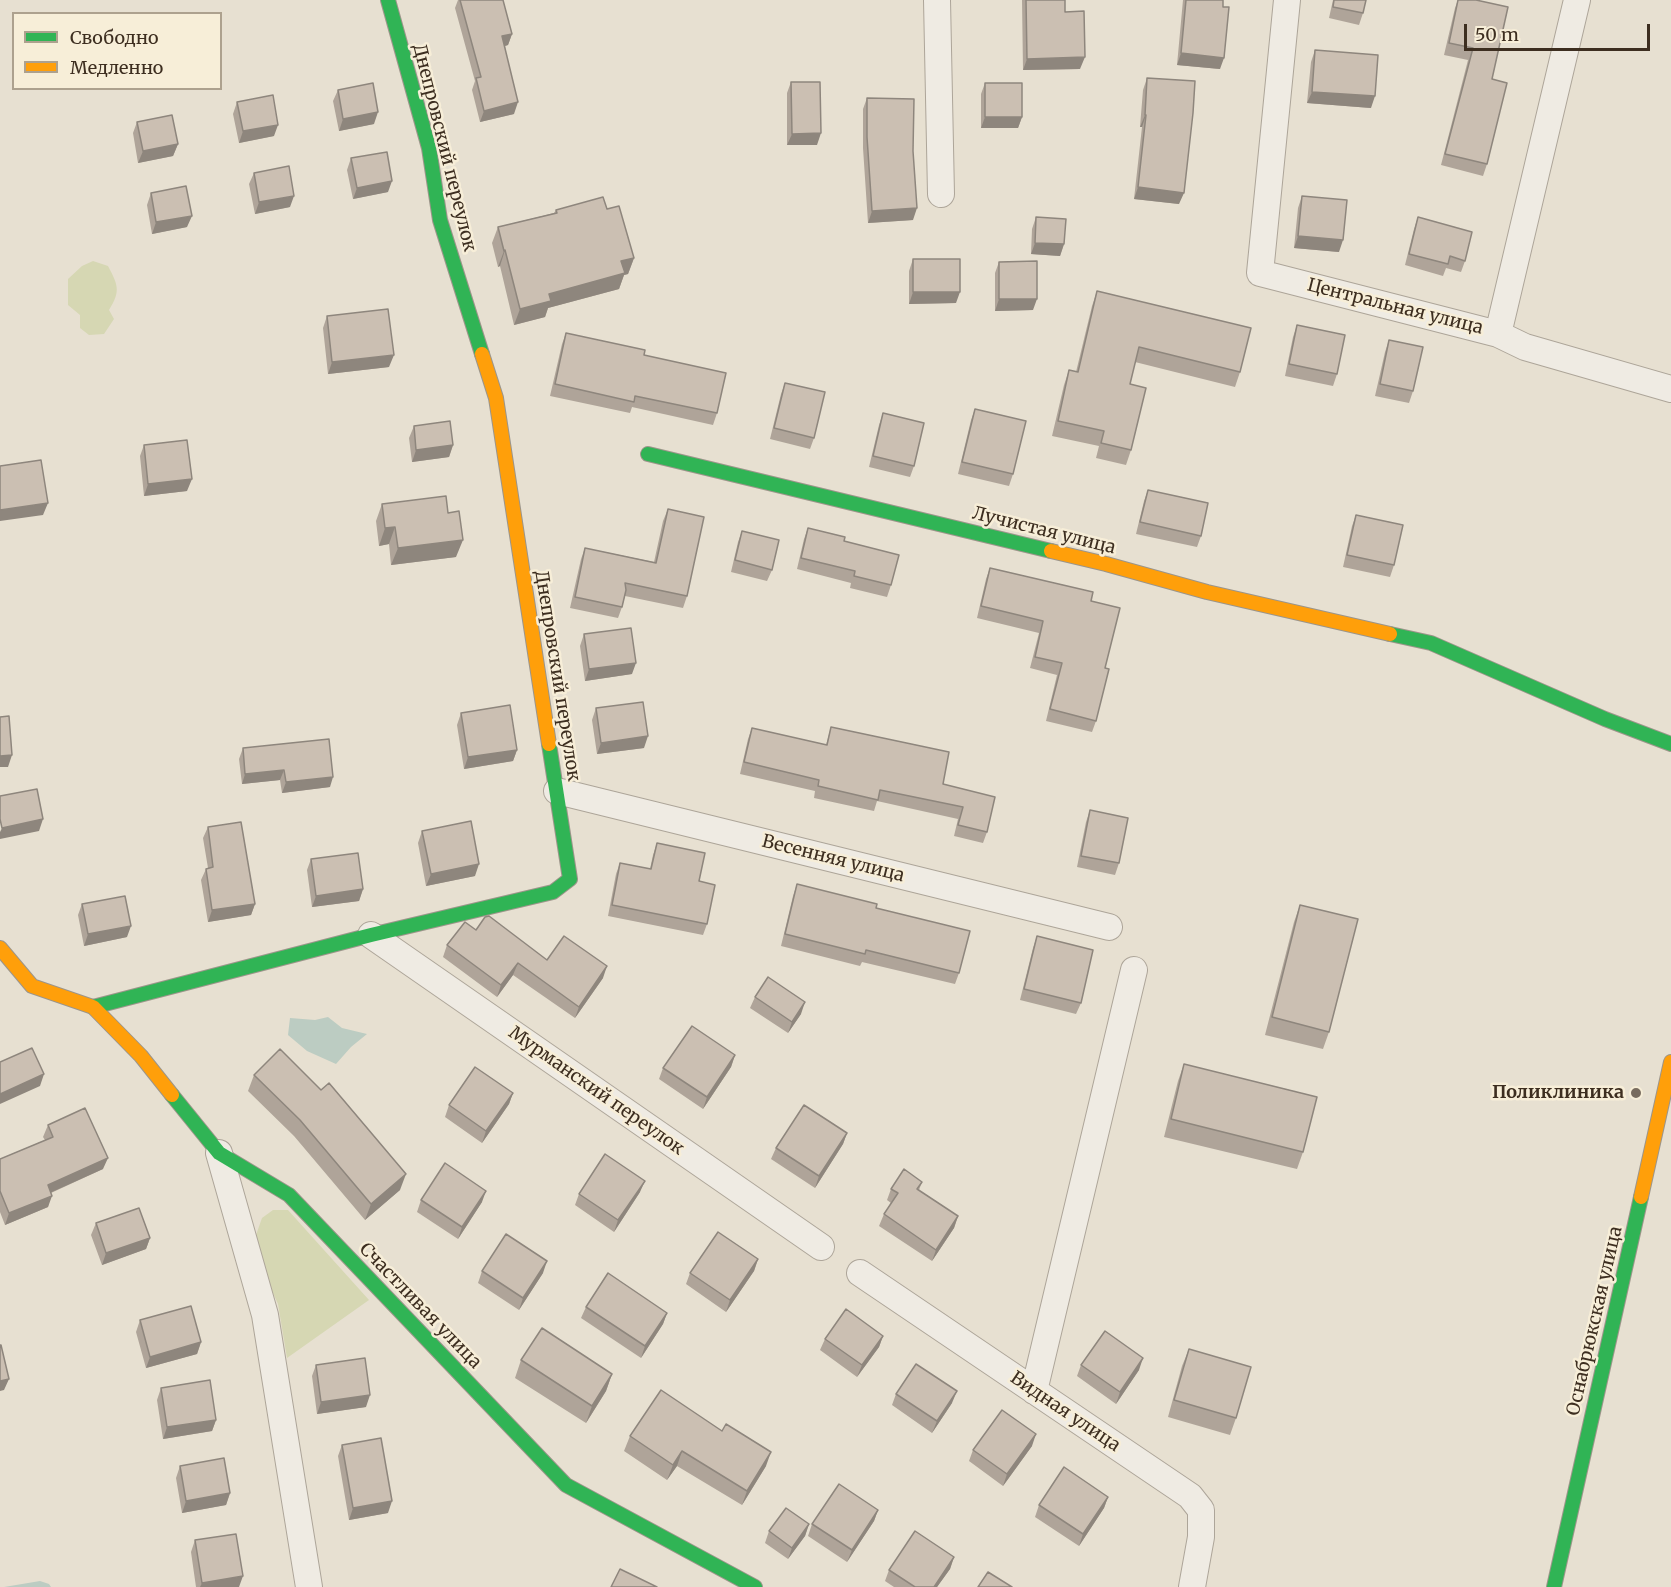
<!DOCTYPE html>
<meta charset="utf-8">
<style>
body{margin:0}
#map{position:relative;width:1671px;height:1587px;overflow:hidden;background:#e7e0d1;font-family:Merriweather,serif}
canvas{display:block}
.legend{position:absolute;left:12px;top:12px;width:210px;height:78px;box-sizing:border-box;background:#f7eed8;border:2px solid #ada18e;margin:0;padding:8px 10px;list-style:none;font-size:18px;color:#3d2e20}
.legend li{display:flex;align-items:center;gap:12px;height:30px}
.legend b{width:30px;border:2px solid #ada18e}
.scale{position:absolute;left:1464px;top:24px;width:186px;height:27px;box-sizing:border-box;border:3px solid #3d2e20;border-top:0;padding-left:8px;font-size:18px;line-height:21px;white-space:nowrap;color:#3d2e20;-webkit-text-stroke:4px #f7eed8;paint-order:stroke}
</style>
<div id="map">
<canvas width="1671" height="1587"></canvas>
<ul class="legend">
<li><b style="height:8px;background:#30b455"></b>Свободно</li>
<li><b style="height:8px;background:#ff9f0a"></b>Медленно</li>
</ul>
<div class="scale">50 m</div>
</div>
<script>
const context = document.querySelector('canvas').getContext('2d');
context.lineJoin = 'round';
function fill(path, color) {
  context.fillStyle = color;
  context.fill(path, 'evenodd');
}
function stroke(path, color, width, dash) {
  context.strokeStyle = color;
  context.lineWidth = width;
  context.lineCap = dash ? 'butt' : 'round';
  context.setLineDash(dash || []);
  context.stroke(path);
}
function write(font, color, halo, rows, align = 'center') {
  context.font = font + ' Merriweather,serif';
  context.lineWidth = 5;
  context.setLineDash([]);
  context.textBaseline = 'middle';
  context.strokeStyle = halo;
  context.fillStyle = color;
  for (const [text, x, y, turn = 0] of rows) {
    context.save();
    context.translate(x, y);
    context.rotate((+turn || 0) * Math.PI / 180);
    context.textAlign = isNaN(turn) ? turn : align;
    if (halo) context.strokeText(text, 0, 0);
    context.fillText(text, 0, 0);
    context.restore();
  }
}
fill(new Path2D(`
 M93,261L108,266C118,285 121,291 109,310L114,319L104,334L89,335L80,328V315L68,305V279L82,266Z
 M273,1210H288L369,1300L287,1358L278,1304L256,1256V1235L262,1218Z`), '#d6d7b3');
fill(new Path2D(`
 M328,1017L342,1028L367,1034L351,1047L336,1064L307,1051L288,1035L290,1018L315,1020Z
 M40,1581L49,1584L51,1587H4Z`), '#bcccc2');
const street = new Path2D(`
 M937,0L941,194
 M1287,0L1260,273L1498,334L1577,0
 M1498,334L1525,347L1671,389
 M557,791L1109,927
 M371,935L821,1247
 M219,1153L265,1315L309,1587
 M860,1273L1190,1496L1201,1510V1537L1192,1587
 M1034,1391L1134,970`);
const fast = new Path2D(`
 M388,0L429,148L440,220L482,354
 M648,454L1051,551
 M1390,634L1431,643L1605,719L1671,744
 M93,1007L371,935L553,892L570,879L549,744
 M172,1095L219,1153L289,1195L566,1485L755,1587
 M1554,1587L1641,1197`);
const slow = new Path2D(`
 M482,354L496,398L549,744
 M1051,551L1106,564L1207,592L1390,634
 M0,948L32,986L93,1007L141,1056L172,1095
 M1641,1197L1671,1062`);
stroke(street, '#ada599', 28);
stroke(fast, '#9c958a', 16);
stroke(slow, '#9c958a', 16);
stroke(street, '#efebe3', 26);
stroke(fast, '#30b455', 14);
stroke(slow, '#ff9f0a', 14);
fill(new Path2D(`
 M458,0H503L512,34L508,45L505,46L514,114L480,122L472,90L475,81L455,8Z
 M1022,0H1065V12L1080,69L1023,70Z
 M1183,0H1223L1220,69L1177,65Z
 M1333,0H1366L1363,13L1359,25L1329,18Z
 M1458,0H1476L1492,79L1487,164L1483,176L1441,165L1468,60L1444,55L1455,8Z
 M1315,50L1371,108L1307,103L1311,62Z
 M1147,78L1179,204L1134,199L1142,127H1140L1143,90Z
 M791,82L817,145H787V93Z
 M985,83L1022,117L1018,128H981V94Z
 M338,90L374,124L339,131L333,101Z
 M867,98L913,220L868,223L863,148V109Z
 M237,102L274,136L239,143L233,114Z
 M137,122L178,144L173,156L138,163L133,133Z
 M351,158L388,192L353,199L347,170Z
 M254,173L290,207L255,214L249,184Z
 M151,193L187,227L152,234L147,205Z
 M1302,196L1339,252L1294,248L1298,208Z
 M607,209L634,258L628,274L624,275L619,289L548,308L545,317L514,325L500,266L498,267L492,243L498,227L554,213L556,210Z
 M1036,217L1064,244L1060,256L1031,254L1032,229Z
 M1418,217L1465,261L1461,272L1446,268L1443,276L1405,265L1414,229Z
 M913,259L956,303L909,304V271Z
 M999,262L1033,310L995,311V273Z
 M1097,291L1240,372L1235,387L1135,362L1130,384L1131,450L1126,465L1096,458L1099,446L1052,436L1064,385L1069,370L1076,372L1092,306Z
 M327,316L389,367L328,374L323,328Z
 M1297,325L1337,374L1333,386L1285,376L1293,337Z
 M566,333L644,355L717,413L713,425L632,407L630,413L550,396L562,344Z
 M1389,340L1413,391L1409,403L1375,396L1385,352Z
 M785,383L814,438L810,449L770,439L781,394Z
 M975,409L1013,474L1009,486L958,474L971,420Z
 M883,413L914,466L910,477L869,467L879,425Z
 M414,426L453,445L449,457L412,462L409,438Z
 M144,445L187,491L144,496L140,456Z
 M1148,490L1201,536L1197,547L1136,534L1144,501Z
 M382,504L448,513L456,557L391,565L389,544L379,546L376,521Z
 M668,509L687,596L683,608L625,596L622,607L618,618L570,608L581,559L585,548L654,562L663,521Z
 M1356,515L1394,565L1390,577L1343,567L1352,526Z
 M808,528L844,541L891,585L887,597L850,588L851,583L797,569L804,539Z
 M742,531L772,570L767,581L731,572L738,542Z
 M990,568L1091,601L1105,668L1096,721L1092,732L1046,721L1057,675L1030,668L1039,633L977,618L986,579Z
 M584,634L632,674L585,681L580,646Z
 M596,708L644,748L597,754L592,720Z
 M461,713L517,750L513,761L464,769L457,725Z
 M831,727L943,784L987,832L983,843L954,836L958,819L877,801L874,811L814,798L815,791L740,774L748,739L752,728L826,745Z
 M243,748L330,787L282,793L280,780L242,784L239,759Z
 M1090,810L1119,863L1115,875L1077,867L1086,822Z
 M208,827L255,904L251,915L208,922L201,880L206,869L208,868L203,838Z
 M422,831L475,876L426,886L418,843Z
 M657,843L707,924L703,935L608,916L616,874L620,863L650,869L653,855Z
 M311,859L363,889L359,901L312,907L307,870Z
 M797,884L876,908L959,973L955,984L862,962L860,966L781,946L793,896Z
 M82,904L127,937L84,946L78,915Z
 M1300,905L1329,1032L1323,1049L1265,1035L1294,922Z
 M476,930L547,960L603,978L575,1018L513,975L497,997L443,957L447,945Z
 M1037,936L1081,1003L1076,1014L1020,1000L1033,948Z
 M755,997L801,1014L788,1033L750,1008Z
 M735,1055L731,1067L703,1109L659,1079L663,1068Z
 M1184,1064L1303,1152L1297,1169L1164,1137L1178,1081Z
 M254,1075L400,1190L365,1220L294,1136L248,1091Z
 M513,1093L509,1104L482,1143L445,1117L449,1105Z
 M48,1125L103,1169L51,1193L48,1207L5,1225L0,1212V1159L45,1140L43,1137Z
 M847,1133L843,1144L815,1188L771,1159L776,1148Z
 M922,1182L919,1190L958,1216L954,1228L932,1261L879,1226L884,1214L891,1203L887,1200L891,1189Z
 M640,1192L614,1232L575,1205L579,1194Z
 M421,1200L482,1202L458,1239L417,1212Z
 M96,1223L150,1238L146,1249L102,1265L91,1235Z
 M758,1259L754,1271L726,1312L686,1284L690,1273Z
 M482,1271L543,1273L519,1310L478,1283Z
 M586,1307L667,1313L663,1324L641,1358L581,1318Z
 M140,1320L201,1342L197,1354L146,1368L136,1332Z
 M883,1336L879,1347L857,1377L820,1350L825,1339Z
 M1189,1349L1236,1418L1230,1435L1168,1417L1182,1366Z
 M521,1360L612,1374L606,1391L586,1423L515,1378Z
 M316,1365L366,1407L317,1414L312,1376Z
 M1081,1365L1139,1370L1116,1404L1077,1376Z
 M161,1388L216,1420L212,1431L163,1439L157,1400Z
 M896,1394L952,1403L932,1433L892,1405Z
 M630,1436L766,1466L742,1505L677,1466L667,1480L624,1451Z
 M342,1445L388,1513L349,1520L338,1456Z
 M1032,1446L1003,1486L969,1461L973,1450Z
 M180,1466L230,1493L226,1505L182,1513L176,1478Z
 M1108,1497L1104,1508L1079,1546L1035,1517L1039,1505Z
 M878,1510L874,1521L847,1562L808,1536L812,1524Z
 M809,1524L805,1536L788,1559L765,1543L769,1531Z
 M195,1540L239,1587H196L191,1552Z
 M954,1557L950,1569L937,1587H894L885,1581L889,1570Z`), '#afa499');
fill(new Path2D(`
 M512,34L508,45L498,48L502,36Z
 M1181,53L1224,58L1220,69L1177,65Z
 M1085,57L1080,69L1023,70L1027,59Z
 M1312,92L1375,96L1371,108L1307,103Z
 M518,102L514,114L480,122L484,111Z
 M378,112L374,124L339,131L343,119Z
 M1145,115H1146L1142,127H1140Z
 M985,117H1022L1018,128H981Z
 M278,125L274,136L239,143L243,131Z
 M821,133L817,145H787L792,134Z
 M178,144L173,156L138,163L143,151Z
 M392,181L388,192L353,199L357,188Z
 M1138,187L1184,193L1179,204L1134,199Z
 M294,196L290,207L255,214L259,202Z
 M917,208L913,220L868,223L872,211Z
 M192,216L187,227L152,234L156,222Z
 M1298,236L1343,240L1339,252L1294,248Z
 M1035,243L1064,244L1060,256L1031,254Z
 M505,250L500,266L498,267L504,251Z
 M634,258L628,274L624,275L619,289L548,308L545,317L514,325L520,309L549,294L621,261Z
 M913,292H960L956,303L909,304Z
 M999,299H1037L1033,310L995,311Z
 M394,355L389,367L328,374L332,362Z
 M453,445L449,457L412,462L416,450Z
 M192,479L187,491L144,496L148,484Z
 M48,503L43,515L0,521V510Z
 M395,527L389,544L379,546L385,528Z
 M463,540L456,557L391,565L398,548Z
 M636,663L632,674L585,681L589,669Z
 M648,736L644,748L597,754L601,743Z
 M517,750L513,761L464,769L468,757Z
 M12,755L8,767H0V756Z
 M284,770L280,780L242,784L245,774Z
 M333,777L330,787L282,793L286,782Z
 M43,819L39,831L0,839V832L2,828Z
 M479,864L475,876L426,886L431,874Z
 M363,889L359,901L312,907L316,896Z
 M255,904L251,915L208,922L212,910Z
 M131,926L127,937L84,946L88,934Z
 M518,963L513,975L497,997L501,985Z
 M607,966L603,978L575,1018L579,1007Z
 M805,1002L801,1014L788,1033L792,1022Z
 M735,1055L731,1067L703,1109L707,1097Z
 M44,1074L40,1086L0,1104V1094Z
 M513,1093L509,1104L482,1143L486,1131Z
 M847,1133L843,1144L815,1188L819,1176Z
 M108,1158L103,1169L43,1196L48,1185Z
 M406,1174L400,1190L365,1220L371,1204Z
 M645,1181L640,1192L614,1232L618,1220Z
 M486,1191L482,1202L458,1239L462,1227Z
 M52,1196L48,1207L5,1225L9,1213Z
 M958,1216L954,1228L932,1261L936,1250Z
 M150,1238L146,1249L102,1265L106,1253Z
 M758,1259L754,1271L726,1312L730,1300Z
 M547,1261L543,1273L519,1310L523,1298Z
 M667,1313L663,1324L641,1358L645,1346Z
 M883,1336L879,1347L857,1377L862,1365Z
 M201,1342L197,1354L146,1368L150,1357Z
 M1143,1358L1139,1370L1116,1404L1120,1392Z
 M612,1374L606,1391L586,1423L592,1406Z
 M9,1379L4,1390L0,1391V1381Z
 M957,1391L952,1403L932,1433L937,1421Z
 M370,1395L366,1407L317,1414L321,1402Z
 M216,1420L212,1431L163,1439L167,1427Z
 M1036,1434L1032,1446L1003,1486L1007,1474Z
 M682,1451L677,1466L667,1480L673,1465Z
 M771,1452L766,1466L742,1505L747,1491Z
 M230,1493L226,1505L182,1513L186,1501Z
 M1108,1497L1104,1508L1079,1546L1083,1534Z
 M392,1501L388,1513L349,1520L353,1508Z
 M878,1510L874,1521L847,1562L852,1550Z
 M809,1524L805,1536L788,1559L792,1548Z
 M954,1557L950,1569L937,1587H934Z
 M243,1576L239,1587H200L202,1583Z`), '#8e867d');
const building = new Path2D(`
 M460,0H503L512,34L502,36L518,102L484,111L476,78L481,77Z
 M1026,0H1065V12L1084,11L1085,57L1027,59Z
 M1186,0H1223V7H1229L1224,58L1181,53Z
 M1334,0H1366L1363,13L1333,7Z
 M1458,0H1476L1508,7L1492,79L1507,83L1487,164L1445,154L1473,48L1449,43Z
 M1315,50L1378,55L1375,96L1312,92Z
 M1147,78L1195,81L1193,113L1184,193L1138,187L1146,115H1145Z
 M791,82H820L821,133L792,134Z
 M373,83L378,112L343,119L338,90Z
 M985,83H1022V117H985Z
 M273,95L278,125L243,131L237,102Z
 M867,98L914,99L913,151L917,208L872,211L867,137Z
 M172,115L178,144L143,151L137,122Z
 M387,152L392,181L357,188L351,158Z
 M289,166L294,196L259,202L254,173Z
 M186,186L192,216L156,222L151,193Z
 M1302,196L1347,200L1343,240L1298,236Z
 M603,197L607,209L619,206L634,258L621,261L625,273L549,294L551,301L520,309L505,250L504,251L498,227L557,213L556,210Z
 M1036,217L1066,219L1064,244L1035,243Z
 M1418,217L1472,232L1465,261L1450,256L1448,264L1409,254Z
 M913,259H960V292H913Z
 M1037,261V299H999V262Z
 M1097,291L1251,328L1240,372L1139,347L1130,384L1146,388L1131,450L1101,443L1104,431L1058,421L1069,370L1078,372Z
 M388,309L394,355L332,362L327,316Z
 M1297,325L1345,335L1337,374L1289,364Z
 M566,333L645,350L644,355L726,373L717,413L635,396L634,402L555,384Z
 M1389,340L1423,347L1413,391L1380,384Z
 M785,383L825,392L814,438L774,428Z
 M975,409L1026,421L1013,474L962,462Z
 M883,413L924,423L914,466L873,456Z
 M450,421L453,445L416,450L414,426Z
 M187,440L192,479L148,484L144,445Z
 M41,460L48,503L0,510V466Z
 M1148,490L1208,503L1201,536L1140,522Z
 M446,496L448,513L459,511L463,540L398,548L395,527L385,528L382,504Z
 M668,509L704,517L687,596L625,583L626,590L622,607L575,597L585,548L656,563Z
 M1356,515L1403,525L1394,565L1347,555Z
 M808,528L845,537L844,541L899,555L891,585L854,576L855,571L801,558Z
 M742,531L779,540L772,570L735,560Z
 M990,568L1093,592L1091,601L1120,608L1105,668L1109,669L1096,721L1050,709L1062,663L1035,657L1043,621L981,606Z
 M631,628L636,663L589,669L584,634Z
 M643,702L648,736L601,743L596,708Z
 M510,705L517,750L468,757L461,713Z
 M9,716L12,755L0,756V717Z
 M831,727L949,752L943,784L995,797L987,832L958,825L963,807L880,790L878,800L818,786L819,780L744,762L752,728L827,745Z
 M329,739L333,777L286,782L284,770L245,774L243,748Z
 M37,789L43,819L2,828L0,819V796Z
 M1090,810L1128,818L1119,863L1081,856Z
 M471,821L479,864L431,874L422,831Z
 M241,822L255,904L212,910L206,869L213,867L208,827Z
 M657,843L705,853L699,881L715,885L707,924L612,905L620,863L651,869Z
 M358,853L363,889L316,896L311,859Z
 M797,884L877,904L876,908L970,931L959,973L866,950L865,954L785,934Z
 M125,896L131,926L88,934L82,904Z
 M1300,905L1358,919L1329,1032L1272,1017Z
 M489,916L547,960L564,936L607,966L579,1007L518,963L501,985L447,945L465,922L476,930L485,917Z
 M1037,936L1093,950L1081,1003L1024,989Z
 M768,977L805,1002L792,1022L755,997Z
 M692,1026L735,1055L707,1097L663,1068Z
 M32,1048L44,1074L0,1094V1062Z
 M280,1049L321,1090L329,1083L406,1174L371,1204L300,1120L254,1075Z
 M1184,1064L1317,1097L1303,1152L1171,1119Z
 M475,1067L513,1093L486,1131L449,1105Z
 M804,1105L847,1133L819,1176L776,1148Z
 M85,1108L108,1158L48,1185L52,1196L9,1213L0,1191V1159L53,1137L48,1125Z
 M605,1154L645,1181L618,1220L579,1194Z
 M445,1163L486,1191L462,1227L421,1200Z
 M904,1169L922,1182L917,1189L958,1216L936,1250L884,1214L898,1193L891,1189Z
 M139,1208L150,1238L106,1253L96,1223Z
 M718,1232L758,1259L730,1300L690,1273Z
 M506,1234L547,1261L523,1298L482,1271Z
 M608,1273L667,1313L645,1346L586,1307Z
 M191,1306L201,1342L150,1357L140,1320Z
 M846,1309L883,1336L862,1365L825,1339Z
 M542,1328L612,1374L592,1406L521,1360Z
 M1105,1331L1143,1358L1120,1392L1081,1365Z
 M0,1345H1L9,1379L0,1381Z
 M1189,1349L1251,1367L1236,1418L1174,1400Z
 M365,1358L370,1395L321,1402L316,1365Z
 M916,1364L957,1391L937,1421L896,1394Z
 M210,1380L216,1420L167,1427L161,1388Z
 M661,1390L722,1431L726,1424L771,1452L747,1491L682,1451L673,1465L630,1436Z
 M1002,1410L1036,1434L1007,1474L973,1450Z
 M381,1438L392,1501L353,1508L342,1445Z
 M224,1458L230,1493L186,1501L180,1466Z
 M1064,1467L1108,1497L1083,1534L1039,1505Z
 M839,1484L878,1510L852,1550L812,1524Z
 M786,1508L809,1524L792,1548L769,1531Z
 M915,1531L954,1557L934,1587H915L889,1570Z
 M236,1534L243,1576L202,1583L195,1540Z
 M620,1569L657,1587H611Z
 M988,1572L1012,1587H978Z`);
fill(building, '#cbbfb2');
stroke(building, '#8e867d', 1.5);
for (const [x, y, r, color] of [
 [1636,1093,6,"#786c5e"]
]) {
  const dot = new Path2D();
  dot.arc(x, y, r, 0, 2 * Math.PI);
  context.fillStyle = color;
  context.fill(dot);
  stroke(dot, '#f7eed8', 2);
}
write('18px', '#3d2e20', '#f7eed8', [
 ["Днепровский переулок",444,148,76],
 ["Центральная улица",1395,307,14],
 ["Лучистая улица",1044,531,14],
 ["Днепровский переулок",557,676,81],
 ["Весенняя улица",833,859,14],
 ["Мурманский переулок",596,1091,35],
 ["Счастливая улица",420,1306,46],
 ["Оснабрюкская улица",1595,1321,-77],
 ["Видная улица",1065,1412,34]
]);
write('bold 18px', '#3d2e20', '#f7eed8', [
 ["Поликлиника",1624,1093]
], 'right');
</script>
